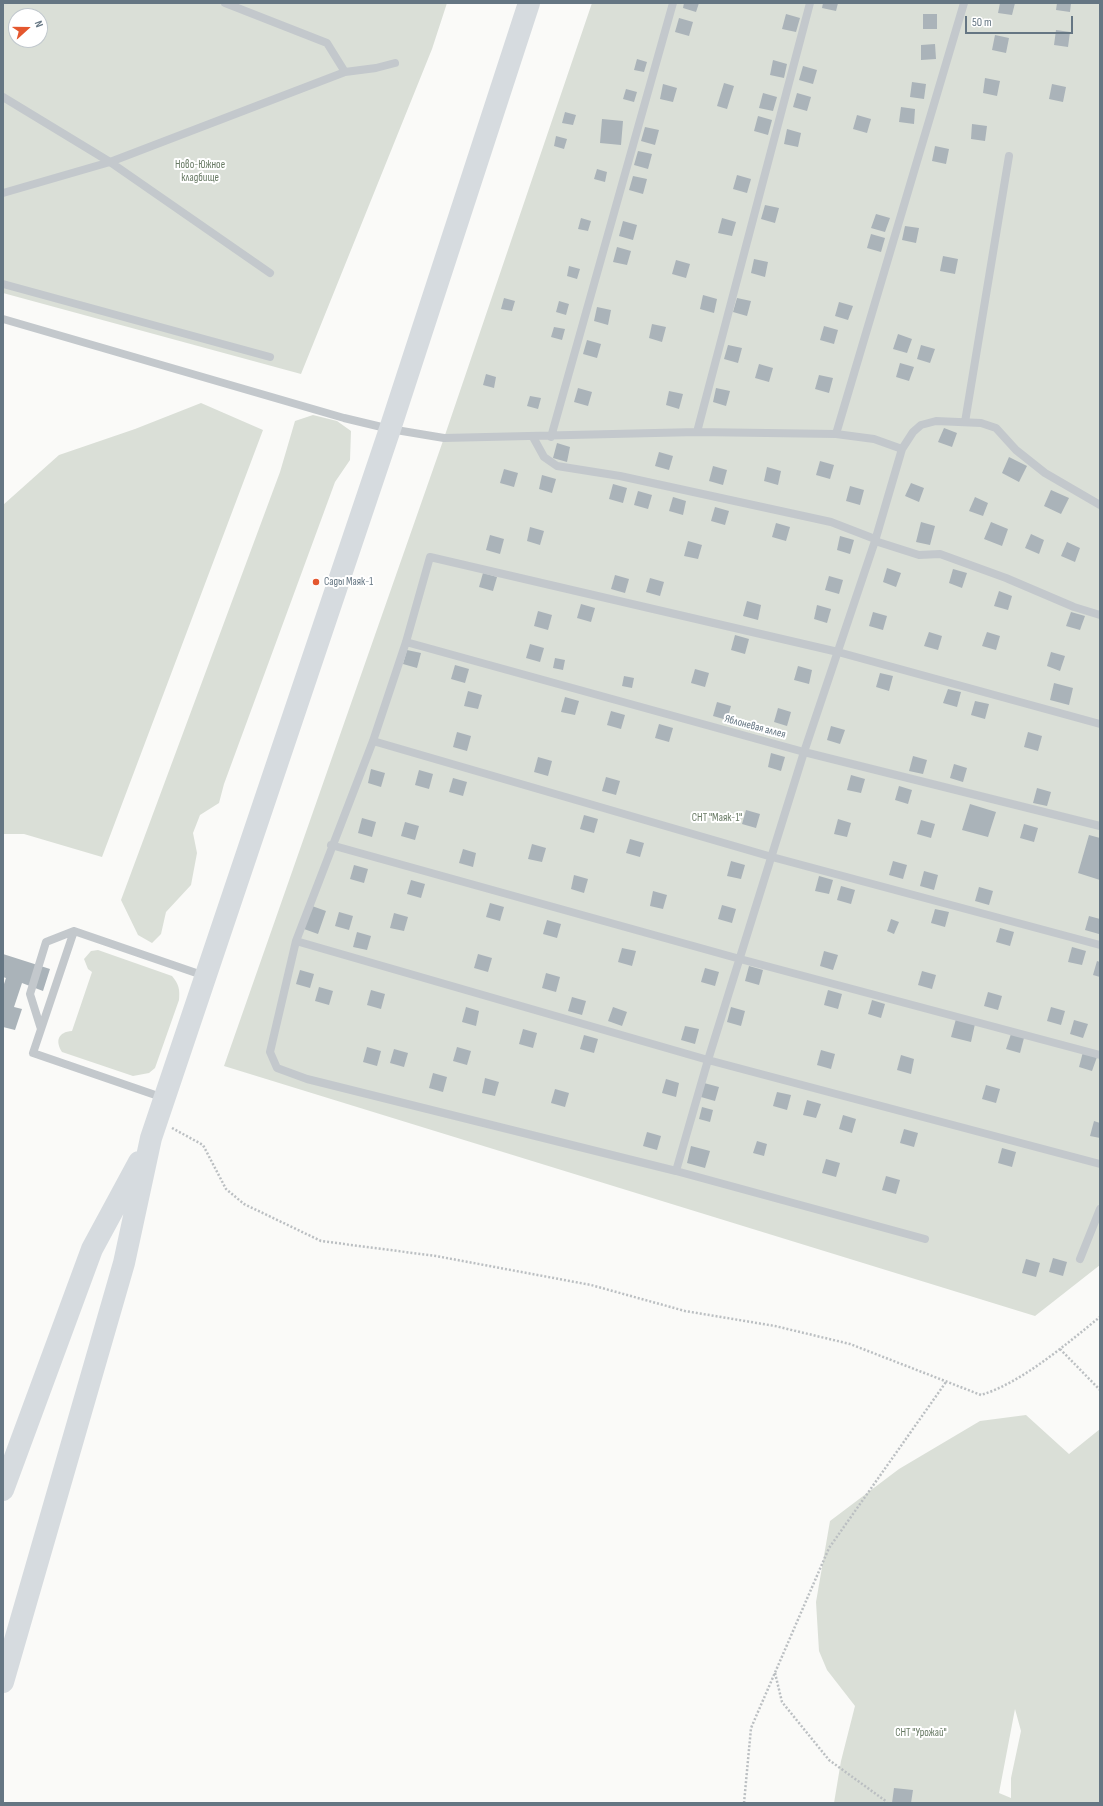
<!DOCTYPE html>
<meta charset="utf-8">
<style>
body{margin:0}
#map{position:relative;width:1103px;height:1806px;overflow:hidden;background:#fafaf8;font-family:"Sofia Sans Condensed",sans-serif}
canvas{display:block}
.frame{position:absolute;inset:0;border:4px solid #657683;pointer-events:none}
.north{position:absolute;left:8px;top:8px;width:40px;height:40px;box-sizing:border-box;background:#fff;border:1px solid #c1c8cd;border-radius:50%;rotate:69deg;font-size:11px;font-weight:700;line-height:16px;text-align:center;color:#657683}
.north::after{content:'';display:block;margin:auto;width:14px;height:18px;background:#e4572e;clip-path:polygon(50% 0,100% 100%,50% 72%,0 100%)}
.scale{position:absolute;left:965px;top:16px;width:108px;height:18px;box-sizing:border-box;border:2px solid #657683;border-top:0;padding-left:5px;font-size:12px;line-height:14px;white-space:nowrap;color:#657683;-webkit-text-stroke:3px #fff;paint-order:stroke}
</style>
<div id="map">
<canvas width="1103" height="1806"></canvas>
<div class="frame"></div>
<div class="north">N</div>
<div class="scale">50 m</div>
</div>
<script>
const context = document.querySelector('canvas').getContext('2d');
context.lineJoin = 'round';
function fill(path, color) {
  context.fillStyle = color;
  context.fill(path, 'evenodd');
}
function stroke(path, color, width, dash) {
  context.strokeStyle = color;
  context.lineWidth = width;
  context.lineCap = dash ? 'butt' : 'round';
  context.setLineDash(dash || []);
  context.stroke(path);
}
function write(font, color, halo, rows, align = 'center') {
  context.font = font + ' "Sofia Sans Condensed",sans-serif';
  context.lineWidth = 4;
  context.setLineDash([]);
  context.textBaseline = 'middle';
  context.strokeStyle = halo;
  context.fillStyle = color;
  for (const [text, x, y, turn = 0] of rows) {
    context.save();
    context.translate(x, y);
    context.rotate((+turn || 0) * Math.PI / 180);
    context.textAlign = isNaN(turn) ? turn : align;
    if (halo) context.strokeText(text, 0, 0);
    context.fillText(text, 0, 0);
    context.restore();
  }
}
fill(new Path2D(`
 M3,3H447L432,49L301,374L3,293ZM16,16H40V40H16Z
 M592,3H1100V1265L1035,1316L224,1066L444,438Z
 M201,403L263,430L102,857L24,834H3V505L59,455L135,429Z
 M313,415L337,421L351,431L350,460L335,482L224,784L219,803L200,815L193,833L197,853L191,885L166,912L161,934L152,943L138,935L121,900L280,472L295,421Z
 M98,950L172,976C179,984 180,990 179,1000L155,1068L149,1073L133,1076L62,1052C55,1041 58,1032 72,1031L92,972L88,969L84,959L91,951Z
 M1026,1415L1069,1454L1100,1429V1803H834L841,1761L855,1706L827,1670L819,1651L816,1602L830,1521L899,1469L980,1421ZM1015,1709L1021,1731L1011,1778V1798L999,1793Z`), '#dadfd7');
fill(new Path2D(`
 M684,3H699L696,12L683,8Z
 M823,3H838L836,11L822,8Z
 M1000,3H1015L1012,15L998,13Z
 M1057,3H1071L1070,12L1056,10Z
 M786,14L800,18L796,32L782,29Z
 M923,14H937V29H923Z
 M679,18L693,22L689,36L675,32Z
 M1056,30L1070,32L1068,47L1054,45Z
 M995,35L1009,38L1006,53L992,50Z
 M935,44L936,59L921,60V45Z
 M637,59L647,62L644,72L634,70Z
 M773,60L787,64L784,78L770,75Z
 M803,66L817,70L813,84L799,80Z
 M985,78L1000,81L997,96L983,93Z
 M912,82L926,84L924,99L910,97Z
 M724,83L734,86L727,109L717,106Z
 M663,84L677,88L673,102L660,99Z
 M1052,84L1066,87L1063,102L1049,99Z
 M626,89L637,92L634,102L623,99Z
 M763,93L777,97L773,111L759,108Z
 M797,93L811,97L807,111L793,107Z
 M901,107L915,109L914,124L899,122Z
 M565,112L576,115L573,125L562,123Z
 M857,115L871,119L867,133L853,129Z
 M758,116L772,120L768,135L754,131Z
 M602,119L623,121L621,145L600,143Z
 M972,124L987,126L985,141L971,139Z
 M645,127L659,130L655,145L641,141Z
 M787,129L801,133L798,147L784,144Z
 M556,136L567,139L564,149L554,146Z
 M935,146L949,149L946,164L932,161Z
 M638,151L652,154L648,169L634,165Z
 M597,169L607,172L605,182L594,179Z
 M737,175L751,179L747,193L733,189Z
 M633,176L647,179L643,194L629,190Z
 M765,205L779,208L775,223L761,219Z
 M876,214L890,218L885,232L871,228Z
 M581,218L591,221L588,231L578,229Z
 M722,218L736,222L732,236L718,233Z
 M623,221L637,225L633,240L619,236Z
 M905,226L919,228L916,243L902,240Z
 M871,234L885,238L881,252L867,248Z
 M617,247L631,251L627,265L613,262Z
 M943,256L958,259L955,274L940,271Z
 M754,259L768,262L765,277L751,273Z
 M676,260L690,264L686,278L672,274Z
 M569,266L580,269L577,279L567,276Z
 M703,295L717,299L714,313L700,309Z
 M504,298L515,301L512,311L501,309Z
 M737,298L751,301L747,316L733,312Z
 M559,301L569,304L566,315L556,312Z
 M839,302L853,306L848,320L835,316Z
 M597,307L611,310L608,325L594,321Z
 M652,324L666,327L662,342L649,338Z
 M824,326L838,330L834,344L820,340Z
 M554,327L565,329L562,340L551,337Z
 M898,334L912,339L907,353L893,349Z
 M587,340L601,344L597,358L583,354Z
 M728,345L742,348L738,363L724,359Z
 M921,345L935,349L930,363L917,359Z
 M900,363L914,367L909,381L896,377Z
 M759,364L773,368L769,382L755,378Z
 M486,374L496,377L494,388L483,385Z
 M819,375L833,378L829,393L815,389Z
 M578,388L592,392L588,406L574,402Z
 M716,388L730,391L726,406L713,402Z
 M669,391L683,394L679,409L666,405Z
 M530,396L541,398L538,409L527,406Z
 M944,428L957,433L952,447L938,442Z
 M557,443L570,447L567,462L553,458Z
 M659,452L673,456L669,470L655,466Z
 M1009,457L1027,466L1019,482L1002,473Z
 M820,461L834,465L830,479L816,475Z
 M713,466L727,470L723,485L709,481Z
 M767,467L781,471L778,485L764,481Z
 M504,469L518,473L514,487L500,483Z
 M542,475L556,479L552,493L539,489Z
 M911,483L924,488L919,502L905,496Z
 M613,484L627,488L623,503L609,499Z
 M850,486L864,490L860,505L846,501Z
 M1051,490L1069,498L1061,514L1044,506Z
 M638,491L652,495L648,509L634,505Z
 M673,497L686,501L683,515L669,511Z
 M975,497L988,503L983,516L969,511Z
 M715,507L729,511L725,525L711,521Z
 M921,522L935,526L930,545L916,542Z
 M991,522L1008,529L1002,546L984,539Z
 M776,523L790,527L786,541L772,537Z
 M530,527L544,531L540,545L527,541Z
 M1031,534L1044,540L1039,554L1025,548Z
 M490,535L504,539L500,554L486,550Z
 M840,536L854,540L850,554L837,550Z
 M688,541L702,545L698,559L684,556Z
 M1067,542L1080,548L1075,562L1061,556Z
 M887,568L901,573L896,587L883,582Z
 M953,569L967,573L962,588L949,583Z
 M483,573L497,577L493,591L479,587Z
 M615,575L629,579L625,593L611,589Z
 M829,576L843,580L839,594L825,590Z
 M650,578L664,582L660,596L646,592Z
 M999,591L1012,596L1008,610L994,606Z
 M747,601L761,605L758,620L743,616Z
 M581,604L595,608L591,622L577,618Z
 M817,605L831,609L827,623L814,619Z
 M538,611L552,615L548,630L534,626Z
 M873,612L887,616L883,630L869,626Z
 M1071,612L1085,616L1080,630L1066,626Z
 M929,632L942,636L938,650L924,646Z
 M987,632L1000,636L996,650L982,646Z
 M735,635L749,639L745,654L731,650Z
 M530,644L544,648L540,662L526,658Z
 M407,650L421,653L417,668L403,664Z
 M1051,652L1065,656L1060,671L1047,666Z
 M555,658L565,660L563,670L553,668Z
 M455,665L469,669L465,683L451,679Z
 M798,666L812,670L809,684L794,680Z
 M695,669L709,673L705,687L691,683Z
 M880,673L893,676L889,691L876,687Z
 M624,676L634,678L632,688L622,686Z
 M1054,683L1073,688L1069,705L1050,700Z
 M948,689L961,692L957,707L943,703Z
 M468,691L482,695L478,709L464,706Z
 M565,697L579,701L575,715L561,712Z
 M975,701L989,704L985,719L971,715Z
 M717,702L731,706L727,720L713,716Z
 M778,708L791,712L787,726L774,722Z
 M611,711L625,715L621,729L607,725Z
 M659,724L673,728L669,742L655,738Z
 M831,726L845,730L840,744L827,740Z
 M457,732L471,736L467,751L453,747Z
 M1028,732L1042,736L1038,751L1024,747Z
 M771,753L785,757L781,771L768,767Z
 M913,756L927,760L923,774L909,771Z
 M538,757L552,761L548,776L534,772Z
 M954,764L967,768L963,782L950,778Z
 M371,769L385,773L381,787L368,783Z
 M419,770L433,774L429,789L415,785Z
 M851,775L865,779L861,793L847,790Z
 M606,777L620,781L616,795L602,791Z
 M453,778L467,782L463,796L449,792Z
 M899,786L912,790L908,804L895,800Z
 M1037,788L1051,792L1047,806L1033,803Z
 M970,804L996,812L988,837L962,830Z
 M746,810L760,814L756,828L742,824Z
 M584,815L598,819L594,833L580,829Z
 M362,818L376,822L372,837L358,833Z
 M838,819L851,823L847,837L834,834Z
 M921,820L935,824L931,838L917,834Z
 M405,822L419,826L415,840L401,836Z
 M1024,824L1038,828L1034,842L1020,838Z
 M1089,835L1100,838V880L1078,873Z
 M630,839L644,843L640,857L626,853Z
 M532,844L546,848L542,862L528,859Z
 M463,849L476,853L473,867L459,863Z
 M731,861L745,865L741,879L727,876Z
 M893,861L907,865L903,879L889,875Z
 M354,865L368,869L364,883L350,879Z
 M924,871L938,875L934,890L920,886Z
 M574,875L588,879L584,893L571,889Z
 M819,876L833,880L829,894L815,891Z
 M411,880L425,884L421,898L407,894Z
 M841,886L855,890L851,904L837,900Z
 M979,887L993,891L989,905L975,901Z
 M653,891L667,895L663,909L650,906Z
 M490,903L504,907L500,921L486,917Z
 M722,905L736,909L732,923L718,919Z
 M312,906L326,911L318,934L304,929Z
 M935,909L949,912L945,927L931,923Z
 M339,912L353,916L349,930L335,926Z
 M394,913L408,917L404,931L390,928Z
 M1089,916L1100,919L1099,934L1085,930Z
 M891,919L899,922L894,934L887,931Z
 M547,920L561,924L557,938L543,934Z
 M1000,928L1014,932L1010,946L996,942Z
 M357,932L371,936L367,950L353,947Z
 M1072,947L1086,951L1082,965L1068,962Z
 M622,948L636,951L632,966L618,962Z
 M824,951L838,955L833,970L820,966Z
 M3,954L50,969L43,991L22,983L14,1007L22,1009L15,1030L3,1027V987L6,978L3,977Z
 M478,954L492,958L488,972L474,968Z
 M1097,961L1100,962V977L1093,975Z
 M749,966L763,970L759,985L745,981Z
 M705,968L719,972L715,986L701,982Z
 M300,970L314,974L310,988L296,984Z
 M922,971L936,975L932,989L918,985Z
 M546,973L560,977L556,992L542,988Z
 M319,987L333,991L329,1005L315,1001Z
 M371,990L385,994L381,1009L367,1005Z
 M828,990L842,994L838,1009L824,1005Z
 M988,992L1002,996L998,1010L984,1006Z
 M572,997L586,1001L582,1015L568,1011Z
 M872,1000L885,1004L881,1018L868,1014Z
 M466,1007L479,1011L476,1026L462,1022Z
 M613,1007L627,1012L622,1026L608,1021Z
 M731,1007L745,1011L741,1026L727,1022Z
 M1051,1007L1065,1011L1061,1025L1047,1021Z
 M956,1019L975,1024L971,1042L951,1037Z
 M1074,1020L1088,1024L1083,1038L1070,1034Z
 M685,1026L699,1029L695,1044L681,1040Z
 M523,1029L537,1033L533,1048L519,1044Z
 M1011,1034L1024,1038L1020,1053L1006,1049Z
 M584,1035L598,1039L594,1053L580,1049Z
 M367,1047L381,1051L377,1066L363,1062Z
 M457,1047L471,1051L467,1065L453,1061Z
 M394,1049L408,1053L404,1067L390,1063Z
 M821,1050L835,1054L831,1069L817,1065Z
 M1083,1052L1097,1057L1092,1071L1079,1067Z
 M901,1055L914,1059L911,1074L897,1070Z
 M433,1073L447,1077L443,1092L429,1088Z
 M485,1078L499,1082L495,1096L482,1093Z
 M666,1079L679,1083L676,1097L662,1093Z
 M704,1083L719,1087L715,1101L701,1097Z
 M986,1085L1000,1089L996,1103L982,1099Z
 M555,1089L569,1093L565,1107L551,1103Z
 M777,1092L791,1095L787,1110L773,1106Z
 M807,1100L821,1104L816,1118L803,1115Z
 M702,1107L713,1110L710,1122L699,1119Z
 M843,1115L856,1119L852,1133L839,1129Z
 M1094,1121L1100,1123V1138L1090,1136Z
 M904,1129L918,1133L914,1147L900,1143Z
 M647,1132L661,1136L657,1150L643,1146Z
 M757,1141L767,1144L764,1156L753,1153Z
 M691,1146L710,1151L705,1168L687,1163Z
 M1002,1148L1016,1152L1012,1167L998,1163Z
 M826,1159L840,1163L836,1177L822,1173Z
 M886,1176L900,1180L896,1194L882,1190Z
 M1053,1258L1067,1262L1063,1276L1049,1272Z
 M1026,1259L1040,1263L1036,1277L1022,1273Z
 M894,1788L913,1790L911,1803H892Z`), '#aab3b9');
stroke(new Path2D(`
 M172,1128L203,1145L226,1189L244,1204L321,1241L436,1256L591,1285L685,1311L775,1326L850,1344L981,1395C1023,1382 1066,1344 1100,1317
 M1060,1349L1100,1390
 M775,1673L782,1702L829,1760L887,1802
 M744,1803L751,1728L829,1548L946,1382`), '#bbbfc2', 2.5, [2, 2]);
stroke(new Path2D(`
 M225,3L327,43L345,72
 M3,97L110,162L270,273
 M3,193L110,162L345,72L376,68L395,63
 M3,284L270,357
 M3,319L344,418L390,429L444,438L697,432L836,434L874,439L902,449L875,541L804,752L708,1060L676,1171
 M965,422L1009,156
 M697,432L810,3
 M836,434L964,3
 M533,437L544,457L557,466L620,476L831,522L875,539
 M551,437L673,3
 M902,449L913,432L921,425L936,421L981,423L996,428L1016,450L1045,473L1100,505
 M875,541L919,555L940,554L1006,578L1074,607L1100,615
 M406,642L804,752L1100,826
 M373,741L772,857L1100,945
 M331,845L740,959L1100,1055
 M74,931L33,1053L164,1098
 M296,941L708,1060L1100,1164
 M41,1029L30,994L46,942L74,931L205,976
 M925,1239L676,1171L307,1079L277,1068L270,1052L296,941L373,741L406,642L430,557L838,652L1100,724
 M1080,1259L1100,1209`), '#c3c8cc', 8);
stroke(new Path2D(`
 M3,1490L92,1249L139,1162
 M3,1682L124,1263L151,1138L390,429L529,3`), '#d6dbdf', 22);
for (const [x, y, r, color] of [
 [316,582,4,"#e4572e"]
]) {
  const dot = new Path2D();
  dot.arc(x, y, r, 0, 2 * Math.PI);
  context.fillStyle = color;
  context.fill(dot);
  stroke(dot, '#fff', 1.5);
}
write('11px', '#687a64', '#fff', [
 ["Ново-Южное",200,165],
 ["кладбище",200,178],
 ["СНТ \"Маяк-1\"",717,818],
 ["СНТ \"Урожай\"",921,1733]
]);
write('11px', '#657683', '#fff', [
 ["Сады Маяк-1",324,582]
], 'left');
write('11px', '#657683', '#fff', [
 ["Яблоневая аллея",755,727,15]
]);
</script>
